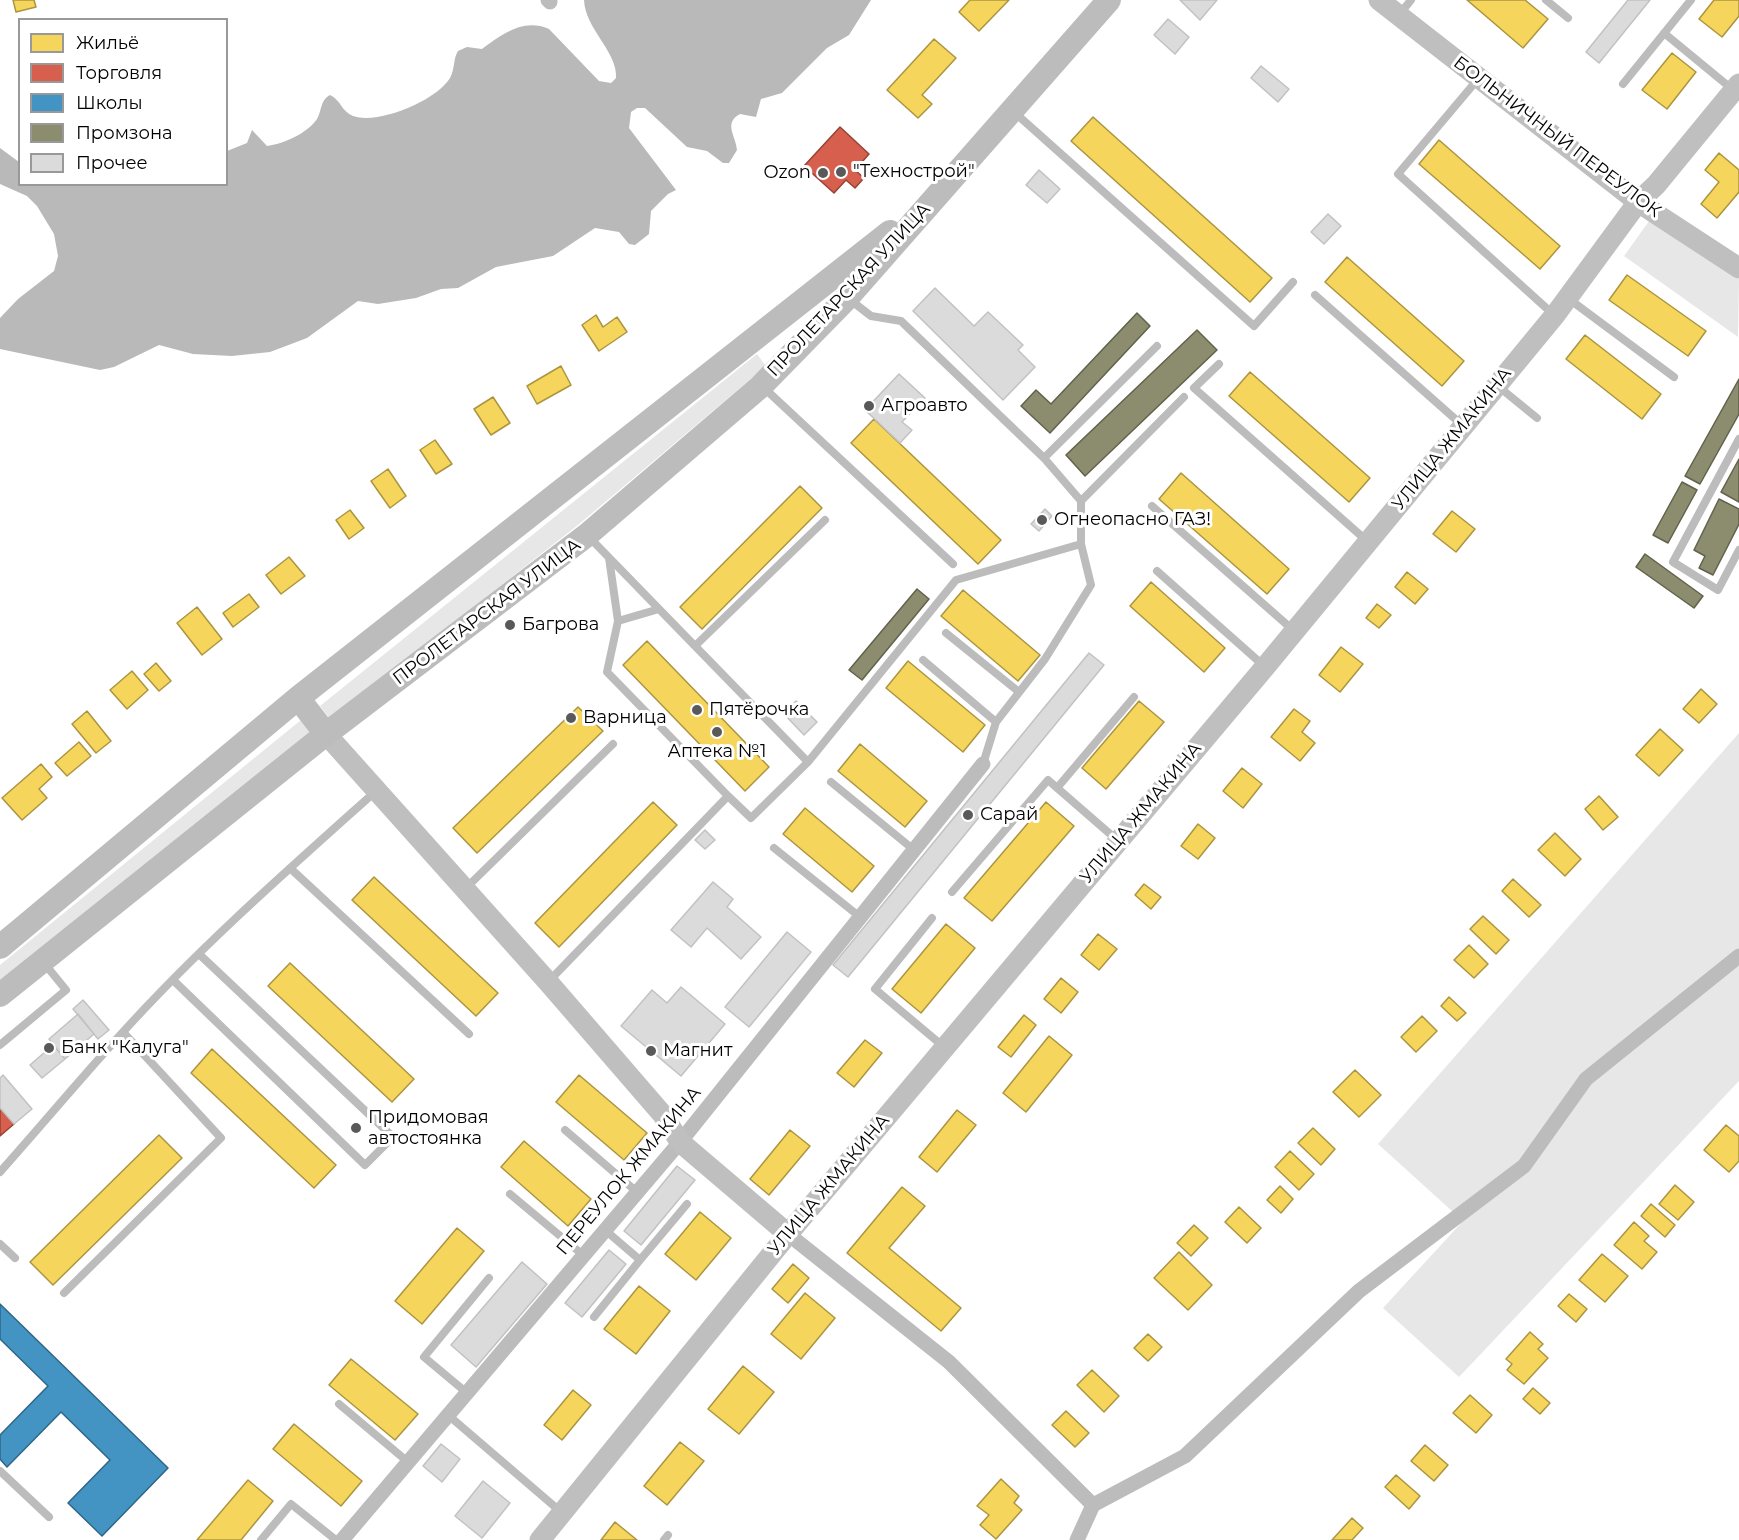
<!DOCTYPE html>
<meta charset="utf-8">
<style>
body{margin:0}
#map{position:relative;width:1739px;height:1540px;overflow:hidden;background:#fff;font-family:Montserrat,sans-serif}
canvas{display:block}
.legend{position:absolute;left:18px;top:18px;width:210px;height:168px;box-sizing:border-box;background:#fff;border:2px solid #999;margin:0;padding:8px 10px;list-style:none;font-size:18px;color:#000}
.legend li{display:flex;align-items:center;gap:12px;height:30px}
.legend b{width:30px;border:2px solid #999}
</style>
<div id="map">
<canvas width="1739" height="1540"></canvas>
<ul class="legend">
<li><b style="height:16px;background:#f6d55c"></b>Жильё</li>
<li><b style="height:16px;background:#d6604d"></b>Торговля</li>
<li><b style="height:16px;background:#4393c3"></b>Школы</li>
<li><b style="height:16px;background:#8c8c6e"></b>Промзона</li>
<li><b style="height:16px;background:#dbdbdb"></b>Прочее</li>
</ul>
</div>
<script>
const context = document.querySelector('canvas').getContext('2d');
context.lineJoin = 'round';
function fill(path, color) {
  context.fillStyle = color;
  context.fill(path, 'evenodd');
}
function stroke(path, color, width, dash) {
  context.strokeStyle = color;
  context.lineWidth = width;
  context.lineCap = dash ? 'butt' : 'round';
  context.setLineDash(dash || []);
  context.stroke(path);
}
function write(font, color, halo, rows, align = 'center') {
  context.font = font + ' Montserrat,sans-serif';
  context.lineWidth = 6;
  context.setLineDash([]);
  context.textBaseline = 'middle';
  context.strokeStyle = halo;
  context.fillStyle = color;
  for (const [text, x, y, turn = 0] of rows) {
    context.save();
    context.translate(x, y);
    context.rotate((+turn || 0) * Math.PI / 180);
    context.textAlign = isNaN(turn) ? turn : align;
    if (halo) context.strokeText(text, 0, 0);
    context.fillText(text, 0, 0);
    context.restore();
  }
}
fill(new Path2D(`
 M1652,217L1739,279L1738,337L1624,256Z
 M757,354L766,366L578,525L330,719L320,706Z
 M301,720L313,733L0,980V965Z
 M1739,733V1081L1459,1377L1383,1308L1463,1221L1378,1144Z`), '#e7e7e7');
fill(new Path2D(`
 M584,0H871L849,35L827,48L782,93L761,99L756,117L740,114C723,123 736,136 737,150L729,163H723L707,151L687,147L645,108H637L631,112L629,128L676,190L668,194L651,211L649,234L635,245L629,244L619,232L595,228L553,256L496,267L458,288L441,289L416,298L378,304L358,301L307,338L270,352L232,356L193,354L159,345L114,367L100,370L0,349V318L18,299L54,271L58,256L54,234L37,206L27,196L0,184V148L19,162L20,184H226L227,151L247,143L252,130L267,146C283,144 308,133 317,119C322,111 320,100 330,95C340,99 342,112 353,116C379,125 437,100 450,78C455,69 453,59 458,51L467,47L482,49C503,34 523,18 549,29L599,81L611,83L616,78C618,52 585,29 584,0Z`), '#b9b9b9');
const homes = new Path2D(`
 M13,0H34L36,7L16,12Z
 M970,0H1009L979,31L959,12Z
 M1467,0H1525L1548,19L1523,48Z
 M1714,0H1739V16L1722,37L1699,19Z
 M934,39L956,58L922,95L932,104L918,118L887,90Z
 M1672,53L1696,72L1667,109L1642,90Z
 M1093,117L1272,278L1250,302L1071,141Z
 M1439,140L1560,246L1540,269L1419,164Z
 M1719,153L1739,170V192L1717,218L1701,204L1719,182L1705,170Z
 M1347,257L1464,361L1442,386L1325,282Z
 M1627,275L1706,331L1688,356L1609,300Z
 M596,315L603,327L617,317L627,332L599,351L582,325Z
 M1585,335L1661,394L1642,419L1566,359Z
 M561,366L571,385L537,404L527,386Z
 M1250,372L1370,478L1349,502L1229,396Z
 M493,397L510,423L491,435L474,409Z
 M874,419L1001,540L978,564L851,443Z
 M435,440L452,464L436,474L420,450Z
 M388,469L406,496L390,508L371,481Z
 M1181,473L1289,569L1267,594L1159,499Z
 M800,486L822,508L702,629L680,607Z
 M350,510L364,528L349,539L336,520Z
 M1452,511L1475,529L1456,552L1433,534Z
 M289,557L305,576L281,594L266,575Z
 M1407,572L1428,589L1415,604L1395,587Z
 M1151,582L1225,648L1204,672L1130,606Z
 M963,590L1040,655L1018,681L941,616Z
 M249,594L259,607L233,627L223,613Z
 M1377,604L1391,615L1379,628L1366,618Z
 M197,607L222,639L202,655L177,623Z
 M647,641L769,767L745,791L623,665Z
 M1341,647L1363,664L1340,692L1319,675Z
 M908,661L985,725L963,752L886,688Z
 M156,663L171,681L159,691L144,674Z
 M132,671L148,690L127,709L110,690Z
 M1701,689L1717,704L1699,723L1683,709Z
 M1139,701L1164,722L1106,789L1082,768Z
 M578,707L603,731L477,853L453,828Z
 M1294,709L1310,721L1302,732L1315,743L1300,761L1271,737Z
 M87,711L111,741L96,753L72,724Z
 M1660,729L1683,750L1659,776L1636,755Z
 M79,742L91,756L67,776L55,763Z
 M860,744L927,801L905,827L838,771Z
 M41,764L52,777L39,789L47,798L22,820L2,798Z
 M1242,768L1262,784L1243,808L1223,791Z
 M1599,796L1618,817L1603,830L1585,809Z
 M653,802L677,825L559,947L535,923Z
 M1046,802L1074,826L992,921L964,898Z
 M805,808L874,866L852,892L783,834Z
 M1198,824L1215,838L1198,859L1181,846Z
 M1555,833L1581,859L1565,876L1538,850Z
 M374,877L498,993L476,1016L352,900Z
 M1513,879L1541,905L1529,917L1502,891Z
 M1144,884L1161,897L1151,909L1135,895Z
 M1483,916L1509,940L1496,954L1470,929Z
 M946,924L975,948L921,1013L892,989Z
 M1098,934L1117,949L1099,970L1081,955Z
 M1469,945L1488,964L1474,978L1454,960Z
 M290,963L414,1079L392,1102L268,986Z
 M1061,978L1078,992L1061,1013L1044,999Z
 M1449,997L1466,1013L1457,1021L1441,1006Z
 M1024,1015L1036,1025L1011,1057L998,1047Z
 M1422,1016L1437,1031L1416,1052L1401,1037Z
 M1049,1036L1072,1055L1026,1112L1003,1093Z
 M865,1040L882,1053L854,1087L837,1073Z
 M212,1049L336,1165L314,1188L191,1073Z
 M1355,1070L1381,1095L1359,1117L1333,1092Z
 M579,1075L647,1133L624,1160L556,1102Z
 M957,1110L976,1125L937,1172L919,1157Z
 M1726,1125L1739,1136V1161L1729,1172L1704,1150Z
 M1313,1128L1335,1149L1321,1165L1298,1143Z
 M790,1130L810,1146L769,1195L750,1179Z
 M159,1135L182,1158L53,1285L30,1262Z
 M524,1141L591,1199L568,1226L501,1167Z
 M1290,1151L1314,1174L1299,1190L1275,1167Z
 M1675,1185L1694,1202L1678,1220L1659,1204Z
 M1280,1186L1293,1199L1281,1213L1267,1200Z
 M902,1187L925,1206L889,1248L961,1308L941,1331L847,1253Z
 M1651,1204L1675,1225L1665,1237L1641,1216Z
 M1239,1207L1261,1228L1247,1243L1225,1222Z
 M700,1212L731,1238L696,1280L665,1254Z
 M1634,1222L1649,1236L1644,1241L1657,1252L1642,1269L1614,1245Z
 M1194,1225L1208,1238L1191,1256L1177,1243Z
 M457,1228L484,1251L422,1324L395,1301Z
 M1179,1252L1212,1285L1188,1310L1154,1278Z
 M1602,1254L1628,1276L1605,1302L1579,1280Z
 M793,1264L809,1278L788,1303L772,1289Z
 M639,1286L670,1311L636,1354L604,1329Z
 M805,1293L835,1318L801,1359L771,1334Z
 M1569,1294L1587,1309L1576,1322L1558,1306Z
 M1530,1332L1543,1344L1538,1349L1548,1358L1524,1384L1507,1370L1512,1364L1506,1359Z
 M1148,1334L1162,1347L1148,1361L1134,1348Z
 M351,1359L418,1414L395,1440L329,1385Z
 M743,1366L774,1392L739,1434L708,1409Z
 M1092,1370L1119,1396L1104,1412L1077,1385Z
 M1533,1388L1550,1403L1540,1414L1523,1399Z
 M573,1390L591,1405L562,1440L544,1425Z
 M1470,1395L1492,1415L1476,1433L1453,1413Z
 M1066,1411L1089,1433L1075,1447L1052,1425Z
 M294,1424L362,1481L341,1506L273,1449Z
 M680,1442L704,1461L667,1505L644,1486Z
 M1425,1445L1448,1465L1434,1481L1411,1461Z
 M1396,1475L1420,1496L1409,1509L1385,1487Z
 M1001,1479L1019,1496L1014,1503L1022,1510L996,1539L980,1525L989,1515L977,1506Z
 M248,1480L273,1501L241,1540H197Z
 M1352,1518L1363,1528L1352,1540H1332Z
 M615,1522L637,1540H601Z`);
fill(homes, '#f6d55c');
stroke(homes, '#ac9540', 1.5);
const shops = new Path2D(`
 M840,127L869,154L855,170L864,178L855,188L846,180L834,193L804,166Z
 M0,1108L14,1124L0,1136Z`);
fill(shops, '#d6604d');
stroke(shops, '#964336', 1.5);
const schools = new Path2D(`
 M0,1304L168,1468L102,1536L68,1503L110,1460L61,1412L7,1467L0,1459V1435L48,1386L0,1339Z`);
fill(schools, '#4393c3');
stroke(schools, '#2f6788', 1.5);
const industry = new Path2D(`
 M1137,313L1150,326L1050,433L1021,406L1036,390L1051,404Z
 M1197,330L1217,350L1085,476L1066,455Z
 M1739,379V414L1700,484L1685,476Z
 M1739,459V502L1721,492Z
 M1682,482L1697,490L1668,543L1653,535Z
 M1719,499L1739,509V524L1713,575L1699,568L1705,556L1694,550Z
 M1645,554L1703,596L1694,608L1636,567Z
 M917,589L929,599L862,680L849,670Z`);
fill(industry, '#8c8c6e');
stroke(industry, '#62624d', 1.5);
const building = new Path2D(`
 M1180,0H1217L1200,20Z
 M1628,0H1650L1599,63L1586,52Z
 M1168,19L1189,37L1175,54L1154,35Z
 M1261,66L1289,89L1278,102L1251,78Z
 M1039,170L1060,189L1047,203L1026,185Z
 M1328,214L1341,226L1324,244L1311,232Z
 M935,288L974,326L988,312L1023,345L1018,350L1035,367L1003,400L913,311Z
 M899,374L925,398L902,422L912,430L900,443L865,410Z
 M1045,509L1052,516L1039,531L1031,524Z
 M1089,653L1104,665L848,977L833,965Z
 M796,701L817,722L804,735L783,713Z
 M705,830L715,840L705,849L695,840Z
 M713,882L733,899L727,907L761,937L741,959L707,928L691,947L671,930Z
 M787,932L811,952L749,1027L725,1007Z
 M681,987L725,1024L681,1076L621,1026L652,990L667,1003Z
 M83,1000L109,1030L98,1039L73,1009Z
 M78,1014L94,1034L65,1059L49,1039Z
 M53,1045L65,1059L42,1078L30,1065Z
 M3,1075L32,1109L14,1124L0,1108V1078Z
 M677,1166L695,1180L641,1245L624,1231Z
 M609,1250L626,1264L582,1317L565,1303Z
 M522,1262L547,1284L476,1367L451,1345Z
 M441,1444L460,1459L442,1482L423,1466Z
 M483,1481L510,1503L482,1538L455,1516Z`);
fill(building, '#dbdbdb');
stroke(building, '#c2c2c2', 1.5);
stroke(new Path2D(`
 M1546,0L1568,18
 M1399,15L1411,0
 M1664,33L1732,89
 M1478,79L1398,174L1554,315
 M1623,84L1691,0
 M1014,112L1254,326L1293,282
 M1315,295L1462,425
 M849,299L871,316L901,321L1044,458L1081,501V544L1091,585L1045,659L996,722L983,764
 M1569,299L1674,377
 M1219,364L1194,388L1367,541
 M763,387L953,564
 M1499,387L1537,418
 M1739,439L1673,562L1718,590L1739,550
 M1044,458L1157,346
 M1081,501L1184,397
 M1152,506L1293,630
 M588,536L695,646L825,520
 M1157,571L1264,666
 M618,621L659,609
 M946,633L1019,692
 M695,646L808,762
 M923,660L996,722
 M831,782L914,850
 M1057,788L1134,697
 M728,796L751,818L808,762L956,580L1081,544
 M774,848L860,917
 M290,868L469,1034
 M466,888L613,744
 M952,892L1048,780L1117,840
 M932,918L875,989L944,1047
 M173,980L365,1165L393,1137L199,954
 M550,980L728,796L607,672L618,621L609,558
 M0,1045L66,990L44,963
 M565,1130L637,1192
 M0,1172C41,1126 81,1078 123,1032C201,946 289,869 376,791
 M510,1194L583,1255
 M605,1230L640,1260L687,1204
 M0,1244L15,1258
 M64,1293L221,1138L123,1032
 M594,1317L640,1260
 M467,1393L424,1357L489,1278
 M339,1404L408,1462
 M448,1415L561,1512
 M0,1471L49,1517
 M261,1540L291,1504L336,1540
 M664,1540L668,1535`), '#bcbcbc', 8);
stroke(new Path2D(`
 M548,0L550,2
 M788,1234L949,1362L1093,1505
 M342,1540L680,1142L983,764
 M1077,1540L1093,1505L1185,1456L1359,1291L1524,1166L1586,1079L1739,956`), '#bcbcbc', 15);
stroke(new Path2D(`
 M1379,0L1638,202L1739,268
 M326,734L548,982L663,1115L680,1142L788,1234
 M540,1540L788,1234L1265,667L1555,315L1638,202L1656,185L1739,84`), '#bfbfbf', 21);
stroke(new Path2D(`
 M298,698L326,734
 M0,947L298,698L890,232
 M0,995L326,734L587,535L761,386L847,298L1109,0`), '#bcbcbc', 24);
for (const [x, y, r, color] of [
 [841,172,6,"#595959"],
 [823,173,6,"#595959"],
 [869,406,6,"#595959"],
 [1042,520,6,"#595959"],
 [510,625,6,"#595959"],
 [697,710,6,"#595959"],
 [571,718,6,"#595959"],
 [717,732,6,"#595959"],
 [968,815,6,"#595959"],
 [49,1048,6,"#595959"],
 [651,1051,6,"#595959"],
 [356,1128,6,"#595959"]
]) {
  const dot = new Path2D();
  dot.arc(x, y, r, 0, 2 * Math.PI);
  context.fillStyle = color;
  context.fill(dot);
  stroke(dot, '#fff', 2);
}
write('18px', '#000', '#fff', [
 ["БОЛЬНИЧНЫЙ ПЕРЕУЛОК",1557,137,37],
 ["ПРОЛЕТАРСКАЯ УЛИЦА",849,290,-47],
 ["УЛИЦА ЖМАКИНА",1452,439,-51],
 ["ПРОЛЕТАРСКАЯ УЛИЦА",487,612,-37],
 ["УЛИЦА ЖМАКИНА",1141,813,-50],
 ["ПЕРЕУЛОК ЖМАКИНА",629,1171,-50],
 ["УЛИЦА ЖМАКИНА",829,1185,-50]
]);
write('18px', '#000', '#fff', [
 ["\"Технострой\"",853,172],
 ["Ozon",811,173,"right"],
 ["Агроавто",881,406],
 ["Огнеопасно ГАЗ!",1054,520],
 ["Багрова",522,625],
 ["Пятёрочка",709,710],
 ["Варница",583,718],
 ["Аптека №1",717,752,"center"],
 ["Сарай",980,815],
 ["Банк \"Калуга\"",61,1048],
 ["Магнит",663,1051],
 ["Придомовая",368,1118],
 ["автостоянка",368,1139]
], 'left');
</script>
